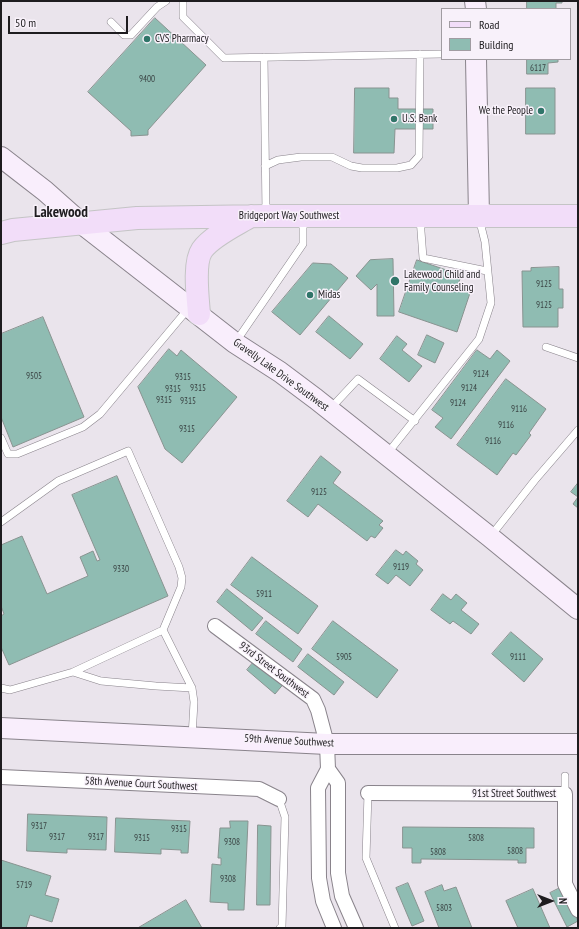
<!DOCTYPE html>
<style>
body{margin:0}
#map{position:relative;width:579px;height:929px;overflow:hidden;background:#eae4ec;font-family:"PT Sans Narrow",sans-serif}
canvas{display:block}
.frame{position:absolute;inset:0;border:2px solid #1e1c1f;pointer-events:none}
.legend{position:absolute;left:441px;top:8px;width:130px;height:52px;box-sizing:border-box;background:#f8f1fa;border:1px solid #a19ca2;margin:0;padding:5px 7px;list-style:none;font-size:12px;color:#1e1c1f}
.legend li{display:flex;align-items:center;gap:8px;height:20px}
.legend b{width:20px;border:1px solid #a19ca2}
.north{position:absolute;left:531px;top:881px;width:40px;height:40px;-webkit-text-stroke:3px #f8f1fa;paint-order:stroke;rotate:90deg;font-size:11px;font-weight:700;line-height:16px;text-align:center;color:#1e1c1f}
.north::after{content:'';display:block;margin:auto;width:14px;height:18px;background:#1e1c1f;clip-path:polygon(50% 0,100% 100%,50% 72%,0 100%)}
.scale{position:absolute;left:8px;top:16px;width:120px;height:18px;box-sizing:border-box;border:2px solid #1e1c1f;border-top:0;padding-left:5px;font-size:12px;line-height:14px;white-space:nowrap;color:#1e1c1f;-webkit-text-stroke:3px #f8f1fa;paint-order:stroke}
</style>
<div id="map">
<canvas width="579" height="929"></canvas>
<div class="frame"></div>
<ul class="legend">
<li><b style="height:5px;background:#f2ddf9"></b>Road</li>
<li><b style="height:11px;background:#8fbcb2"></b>Building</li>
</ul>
<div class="north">N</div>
<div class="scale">50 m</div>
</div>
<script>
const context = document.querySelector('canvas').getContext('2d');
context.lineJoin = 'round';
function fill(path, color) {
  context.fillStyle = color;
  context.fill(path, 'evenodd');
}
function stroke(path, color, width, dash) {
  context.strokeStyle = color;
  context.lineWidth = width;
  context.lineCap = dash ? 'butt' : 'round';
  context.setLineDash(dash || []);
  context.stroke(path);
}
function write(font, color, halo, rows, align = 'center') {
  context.font = font + ' "PT Sans Narrow",sans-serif';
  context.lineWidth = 3;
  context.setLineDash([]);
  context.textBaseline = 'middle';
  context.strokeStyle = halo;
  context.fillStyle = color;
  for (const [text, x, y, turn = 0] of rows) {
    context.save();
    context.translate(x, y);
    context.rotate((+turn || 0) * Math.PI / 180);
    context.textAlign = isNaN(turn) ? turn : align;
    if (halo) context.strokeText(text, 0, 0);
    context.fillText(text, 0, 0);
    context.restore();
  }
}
const building = new Path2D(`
 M527,1H562V3H556V9H527Z
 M155,18L206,65L148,130V135L131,136V131L88,92Z
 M527,59H558V62L548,63V74H527Z
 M355,88H389V98H398V109H433V129H395L394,153H354Z
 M526,88H555V134H526Z
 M393,259L394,316H377V284L371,290L356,276L370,260Z
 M417,260L461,275L459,282L472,287L457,332L399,312Z
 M313,263L331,264L348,278L300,335L272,312Z
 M559,267V289H563V308H558V327H523L522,271H531V268Z
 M329,316L363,344L350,359L316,332Z
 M43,317L84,417L13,447L1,417V334Z
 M427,335L444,343L435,363L418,355Z
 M397,336L407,344L402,350L422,366L409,382L380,359Z
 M169,349L177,356L181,350L237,397L182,463L165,449L138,387Z
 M477,350L490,359L497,350L510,361L451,439L435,427L443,418L432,410Z
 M506,379L546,409L529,433L531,435L516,455L513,453L497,475L457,445Z
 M321,456L341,472L333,483L383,521L379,525L383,528L375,538L371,536L367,541L318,504L308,517L287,501Z
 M117,476L168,596L9,665L1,647V616L4,614L1,606V545L22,536L47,594L88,576L80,557L93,551L97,561L100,560L72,495Z
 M578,483V508L573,504L578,497L571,492Z
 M396,550L403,555L406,551L418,561L416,564L423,570L410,586L396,575L388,584L376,575Z
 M252,557L318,606L298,634L231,585Z
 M227,589L263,618L252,631L217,602Z
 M443,594L451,600L456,594L467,603L461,610L479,624L471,634L453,621L450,624L431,610Z
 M266,621L302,649L293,662L256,634Z
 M333,621L398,670L377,698L312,649Z
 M511,632L543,659L524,682L492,654Z
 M308,654L344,682L334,695L298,667Z
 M257,658L286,681L275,694L247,670Z
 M28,814L107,817L106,850L67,849V853L27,851Z
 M116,818L190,821L188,853H181V850L161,849V854L115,852Z
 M230,821H248L244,910H228V903L210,902L212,864L221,865V858H218L220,828H230Z
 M258,825L271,826L270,905H257Z
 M403,827L534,828V848H526V863H518V860L421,859V863H412V848H403Z
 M1,860L51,876L45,895L59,899L52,922L30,915L26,928H1Z
 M408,883L424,921L412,926L396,888Z
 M442,885L444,891L456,887L472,928H439L425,892Z
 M562,887L578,921L567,927L550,893Z
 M533,889L550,928H518L506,901Z
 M186,900L202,928H138Z`);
fill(building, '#8fbcb2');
stroke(building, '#889390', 1);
const lane = new Path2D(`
 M183,1V17L224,58L442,54
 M111,22L124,35H131L157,7L166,1
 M264,57L266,213
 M265,166L278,160L301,157H332L351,166L362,168H397L411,165L419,156L420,54
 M420,218L423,258L487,271
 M235,343L303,244V218
 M546,347L578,358
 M330,409L358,379L415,421
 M1,438L8,454H17L83,427L100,414L188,309
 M387,454L479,339L491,303L485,242L479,218
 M1,522L58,481L128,451L179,567L182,578L181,587L163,630
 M490,537L535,480L578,430
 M1,688L10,690L73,672
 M192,688L156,686L101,681L73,672L163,630L192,688L194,702L192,737
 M368,793L366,858L395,928
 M565,794V776
 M279,799L285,817L282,927L280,928`);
const street = new Path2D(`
 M215,626L313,699L318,710L327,744L328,769L318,788L319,878L323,901L334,928
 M328,769L338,783V873L342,896L356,928
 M1,777L259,789L279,799
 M368,793L565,794V884L578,910`);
const secondary = new Path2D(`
 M475,1L476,9
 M476,59L479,216
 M1,157L45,191L81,223L235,343L280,372L316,399L490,537L578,609
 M1,728L327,744H578`);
const primary = new Path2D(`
 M1,233L13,230L137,218L266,216H578
 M199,314C198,299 193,263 202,250C212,236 236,225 251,216`);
stroke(lane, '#89838b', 8);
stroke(street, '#89838b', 16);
stroke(secondary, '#89838b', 22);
stroke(primary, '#c4c4c5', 24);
stroke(lane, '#fff', 7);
stroke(street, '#fff', 14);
stroke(secondary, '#f9eefc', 20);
stroke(primary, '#f2ddf9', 22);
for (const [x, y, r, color] of [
 [147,39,4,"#307569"],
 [541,111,4,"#307569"],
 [394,119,4,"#307569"],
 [395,281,5,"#307569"],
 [310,295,4,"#307569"]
]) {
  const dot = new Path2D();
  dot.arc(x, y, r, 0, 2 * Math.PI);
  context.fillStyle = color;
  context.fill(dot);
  stroke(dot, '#f8f1fa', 1.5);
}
write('9px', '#3a4444', null, [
 ["6117",538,68],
 ["9400",147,79],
 ["9125",544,284],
 ["9125",544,305],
 ["9124",481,374],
 ["9505",34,376],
 ["9315",183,377],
 ["9315",198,388],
 ["9124",469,388],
 ["9315",173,389],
 ["9315",164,400],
 ["9315",188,401],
 ["9124",458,403],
 ["9116",519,409],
 ["9116",506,425],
 ["9315",187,429],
 ["9116",493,441],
 ["9125",319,492],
 ["9119",401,567],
 ["9330",121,569],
 ["5911",264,594],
 ["5905",344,657],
 ["9111",518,657],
 ["9317",39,826],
 ["9315",179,829],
 ["9317",57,837],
 ["9317",96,837],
 ["9315",142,838],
 ["5808",476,838],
 ["9308",232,842],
 ["5808",515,851],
 ["5808",438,852],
 ["9308",228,879],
 ["5719",24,885],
 ["5803",444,908]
]);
write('11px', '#1e1c1f', '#f8f1fa', [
 ["CVS Pharmacy",155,39],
 ["We the People",533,111,"right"],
 ["U.S. Bank",402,119],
 ["Lakewood Child and",404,275],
 ["Family Counseling",404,288],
 ["Midas",318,295]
], 'left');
write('11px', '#1e1c1f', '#f8f1fa', [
 ["Bridgeport Way Southwest",289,216],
 ["Gravelly Lake Drive Southwest",281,375,36],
 ["93rd Street Southwest",274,670,37],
 ["59th Avenue Southwest",289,741,3],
 ["58th Avenue Court Southwest",141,784,3],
 ["91st Street Southwest",514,794]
]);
write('bold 15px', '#1e1c1f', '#f8f1fa', [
 ["Lakewood",61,213]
]);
</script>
